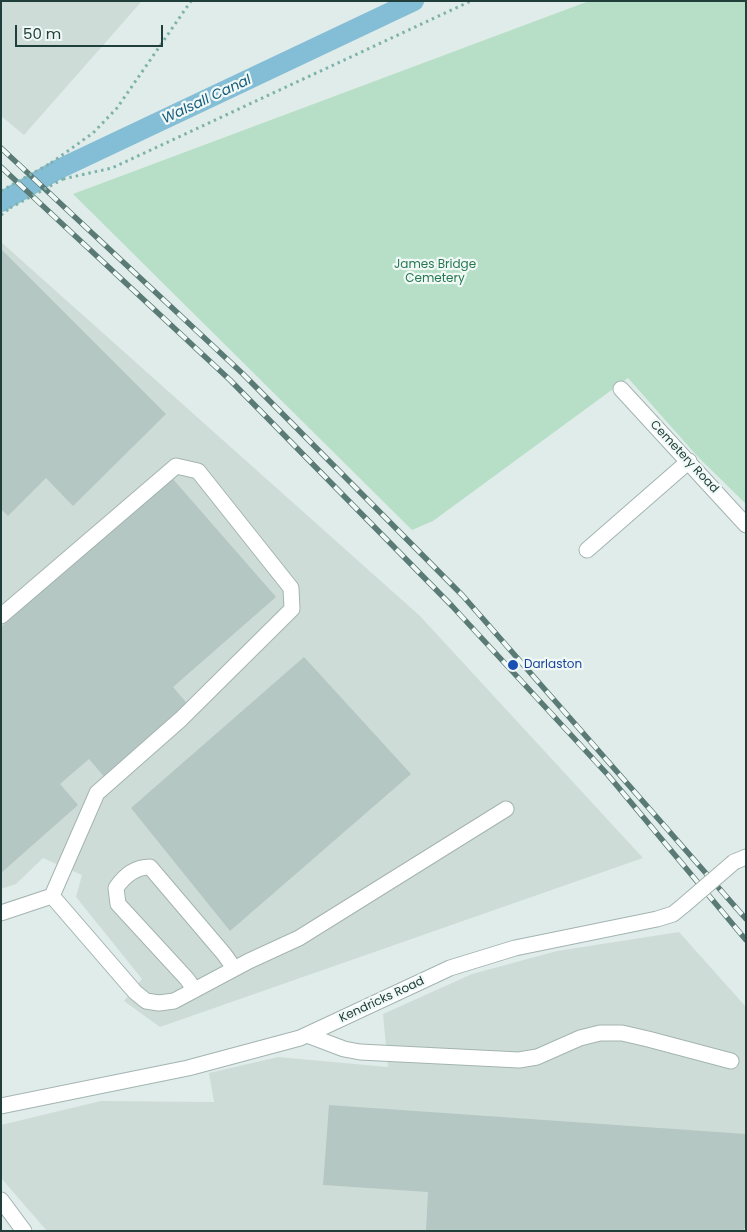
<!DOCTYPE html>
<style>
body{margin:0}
#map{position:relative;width:747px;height:1232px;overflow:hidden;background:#e0ece9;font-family:Poppins,sans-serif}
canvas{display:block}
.frame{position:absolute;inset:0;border:2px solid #203e3a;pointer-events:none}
.scale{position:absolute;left:15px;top:25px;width:148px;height:22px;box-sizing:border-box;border:2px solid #203e3a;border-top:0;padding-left:6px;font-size:15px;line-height:18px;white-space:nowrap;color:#203e3a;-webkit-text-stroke:4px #f1f9f6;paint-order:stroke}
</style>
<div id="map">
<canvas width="747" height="1232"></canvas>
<div class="frame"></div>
<div class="scale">50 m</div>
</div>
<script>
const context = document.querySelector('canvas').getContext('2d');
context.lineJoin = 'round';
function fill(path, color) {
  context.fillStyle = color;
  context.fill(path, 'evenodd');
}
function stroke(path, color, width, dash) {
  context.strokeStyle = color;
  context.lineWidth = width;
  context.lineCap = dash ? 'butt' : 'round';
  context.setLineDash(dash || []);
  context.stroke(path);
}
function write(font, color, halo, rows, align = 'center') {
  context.font = font + ' Poppins,sans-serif';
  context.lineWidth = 4.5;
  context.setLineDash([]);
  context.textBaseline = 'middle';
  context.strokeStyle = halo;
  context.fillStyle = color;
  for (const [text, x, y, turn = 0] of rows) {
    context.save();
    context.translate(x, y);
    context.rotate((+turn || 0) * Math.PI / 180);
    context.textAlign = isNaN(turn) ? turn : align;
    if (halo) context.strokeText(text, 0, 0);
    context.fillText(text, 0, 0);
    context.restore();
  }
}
fill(new Path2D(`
 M1,1H142L24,135L1,116Z
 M1,242L420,616L643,858L160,1027L124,1001L142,979L76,897L82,875L43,858L16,884L1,889Z
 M679,932L746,1007V1231H47L1,1178V1125L101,1101L214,1102L209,1073L278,1057L388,1067L383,1014L472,974L557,951Z`), '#cedcd8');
fill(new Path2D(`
 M589,1H746V504L698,457L628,378L433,521L412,530L73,194Z`), '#b7dfc8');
stroke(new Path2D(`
 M1,202L57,170L414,1`), '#84bdd6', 20);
fill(new Path2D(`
 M1,249L166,414L73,506L46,478L8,516L1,509Z
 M172,478L276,597L173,687L190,707L107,780L89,759L60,784L78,805L1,873V627Z
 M304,657L411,774L230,931L131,808Z
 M329,1105L746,1134V1225L743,1231H426L428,1192L323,1185Z`), '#b5c7c2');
const minor = new Path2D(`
 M621,389L746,525
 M587,550L689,461
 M1,616L176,466L198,471L291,588L292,609L181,719L97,793L52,896
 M734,862L746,857
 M1,913L52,896L135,992L146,1001L159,1003L174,1001L249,961L299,938L506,809
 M194,989L187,979L118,904L116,888C124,876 135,867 150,867L224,954L234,968
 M307,1035L344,1049L360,1052L519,1060L537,1057L580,1038L600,1033H622L648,1039L731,1061
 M1,1106L188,1068L300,1038L450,968L515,948L657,919L673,914L684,905
 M1,1200L24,1231`);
stroke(minor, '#a3b4b1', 17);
stroke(new Path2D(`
 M51,163L93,133L117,108L191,1
 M63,179L112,168L471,1
 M1,215L10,208`), '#7eb2aa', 3, [2.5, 4]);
stroke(minor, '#fff', 15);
const rail = new Path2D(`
 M1,148L243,374L463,596L746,919
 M1,167L230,380L452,606L608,775L746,940`);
stroke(rail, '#5a7a76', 5.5);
stroke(rail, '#f1f9f6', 4, [11]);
const minorBridge = new Path2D(`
 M684,905L734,862`);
stroke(minorBridge, '#a3b4b1', 17, []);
stroke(new Path2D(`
 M1,191L51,163
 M10,208L63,179`), '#7eb2aa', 3, [2.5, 4]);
stroke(minorBridge, '#fff', 15);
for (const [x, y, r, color] of [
 [513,665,6,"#1a4fb4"]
]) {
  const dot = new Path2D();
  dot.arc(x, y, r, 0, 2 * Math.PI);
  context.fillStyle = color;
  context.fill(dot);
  stroke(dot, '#f1f9f6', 2);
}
write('12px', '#277852', '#f1f9f6', [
 ["James Bridge",435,265],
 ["Cemetery",435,279]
]);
write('12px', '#203e3a', '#f1f9f6', [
 ["Cemetery Road",684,457,47],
 ["Kendricks Road",382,1000,-25]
]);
write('12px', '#164399', '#f1f9f6', [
 ["Darlaston",524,665]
], 'left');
write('italic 14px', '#155d7e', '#f1f9f6', [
 ["Walsall Canal",207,100,-25]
]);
</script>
